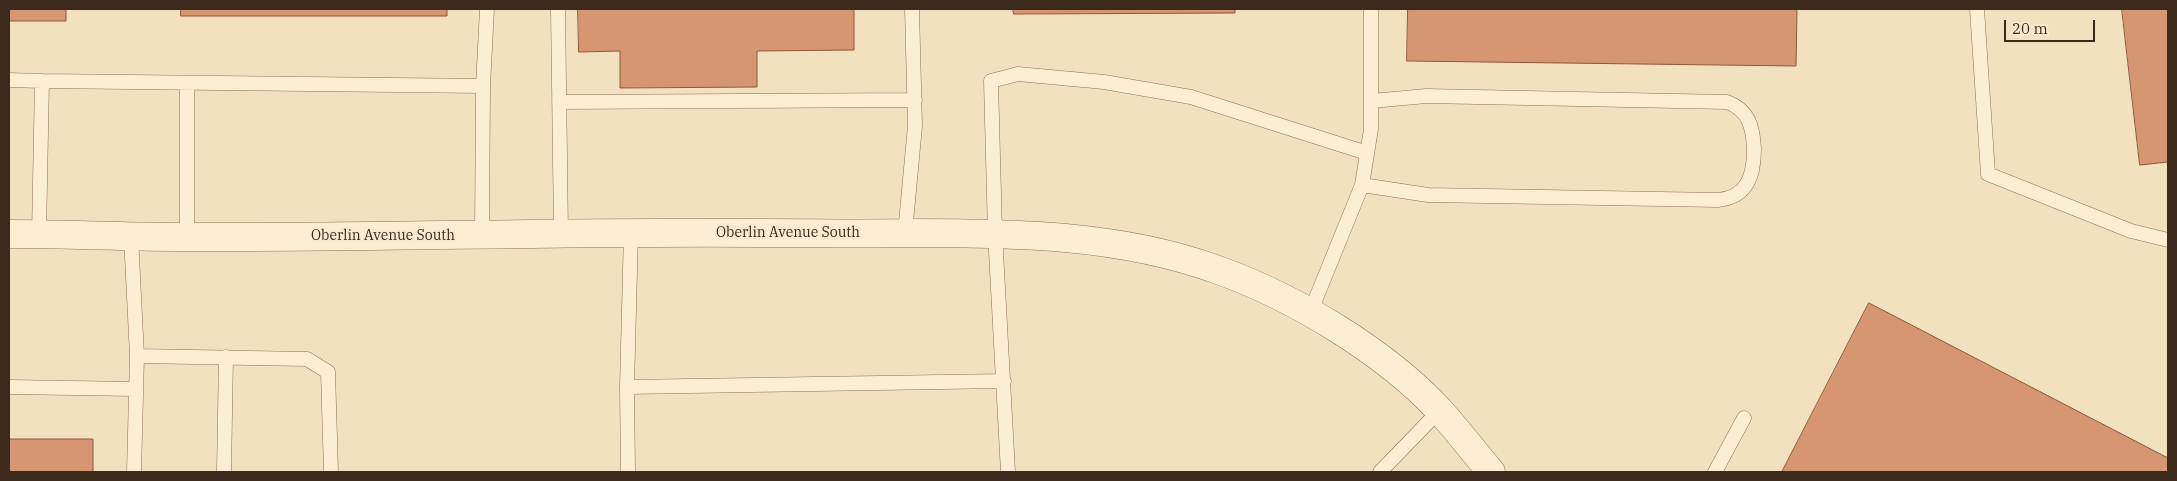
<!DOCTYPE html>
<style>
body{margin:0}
#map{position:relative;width:2177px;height:481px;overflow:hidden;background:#f2e1bf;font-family:"IBM Plex Serif",serif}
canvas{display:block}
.frame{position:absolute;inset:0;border:10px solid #3b291b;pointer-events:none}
.scale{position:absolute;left:2004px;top:20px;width:91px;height:22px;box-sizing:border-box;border:2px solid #3b291b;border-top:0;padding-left:6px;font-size:15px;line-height:18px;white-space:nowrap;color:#3b291b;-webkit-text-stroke:4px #f9ebd0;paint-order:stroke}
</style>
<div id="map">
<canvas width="2177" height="481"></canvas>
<div class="frame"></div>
<div class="scale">20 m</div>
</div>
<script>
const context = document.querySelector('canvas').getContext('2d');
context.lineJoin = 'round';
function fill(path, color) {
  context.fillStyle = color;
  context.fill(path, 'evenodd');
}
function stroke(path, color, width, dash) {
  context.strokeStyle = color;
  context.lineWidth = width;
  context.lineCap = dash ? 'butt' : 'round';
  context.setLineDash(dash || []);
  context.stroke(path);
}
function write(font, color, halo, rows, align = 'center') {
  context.font = font + ' "IBM Plex Serif",serif';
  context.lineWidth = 5;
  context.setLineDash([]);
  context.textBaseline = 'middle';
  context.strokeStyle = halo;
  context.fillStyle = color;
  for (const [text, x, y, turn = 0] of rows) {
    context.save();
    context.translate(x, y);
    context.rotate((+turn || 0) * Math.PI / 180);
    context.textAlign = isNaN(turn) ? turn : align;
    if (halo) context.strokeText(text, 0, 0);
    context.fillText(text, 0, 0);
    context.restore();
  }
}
const building = new Path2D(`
 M9,9H66V21H9Z
 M181,9H447V16H181Z
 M578,9H854V50L757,51V87L620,88V51L579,52Z
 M1013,9H1235V13L1014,14Z
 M1408,9H1797L1796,66L1407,61Z
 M2122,9H2168V162L2140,165Z
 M1869,303L2168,458V472H1782Z
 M9,439H93V472H9Z`);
fill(building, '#d59671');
stroke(building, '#8f5739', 1);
const service = new Path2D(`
 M558,9L561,233
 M1977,9L1988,174L2131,231L2168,240
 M9,80L42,81L39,234
 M42,81L483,86
 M559,102L915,100
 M1362,185L1428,195L1718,200C1748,197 1754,175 1754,149C1753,127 1749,110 1727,102L1426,96L1372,101
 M905,233L915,126L912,9
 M482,235L483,86L487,9
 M131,236L137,356L134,472
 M187,237V83
 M1310,313L1362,185L1371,129V9
 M137,356L307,359L328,372L331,472
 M9,387L135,389
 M627,387L1004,381
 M224,472L226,357
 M628,472L627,387L631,232
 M1008,472L995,233L991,81L1018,74L1104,82L1191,97L1367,153
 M1380,472L1439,411
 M1715,472L1744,418`);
const tertiary = new Path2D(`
 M9,234C69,234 129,237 189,237C382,238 575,231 768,233C815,233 862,234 909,233C1012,233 1120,234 1218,270C1294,297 1386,352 1441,412C1458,431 1474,452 1491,472`);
stroke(service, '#8d7155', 15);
stroke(tertiary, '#8d7155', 29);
stroke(service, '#fceed3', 14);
stroke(tertiary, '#fceed3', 28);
write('14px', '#3b291b', '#f9ebd0', [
 ["Oberlin Avenue South",788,233],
 ["Oberlin Avenue South",383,236]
]);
</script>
